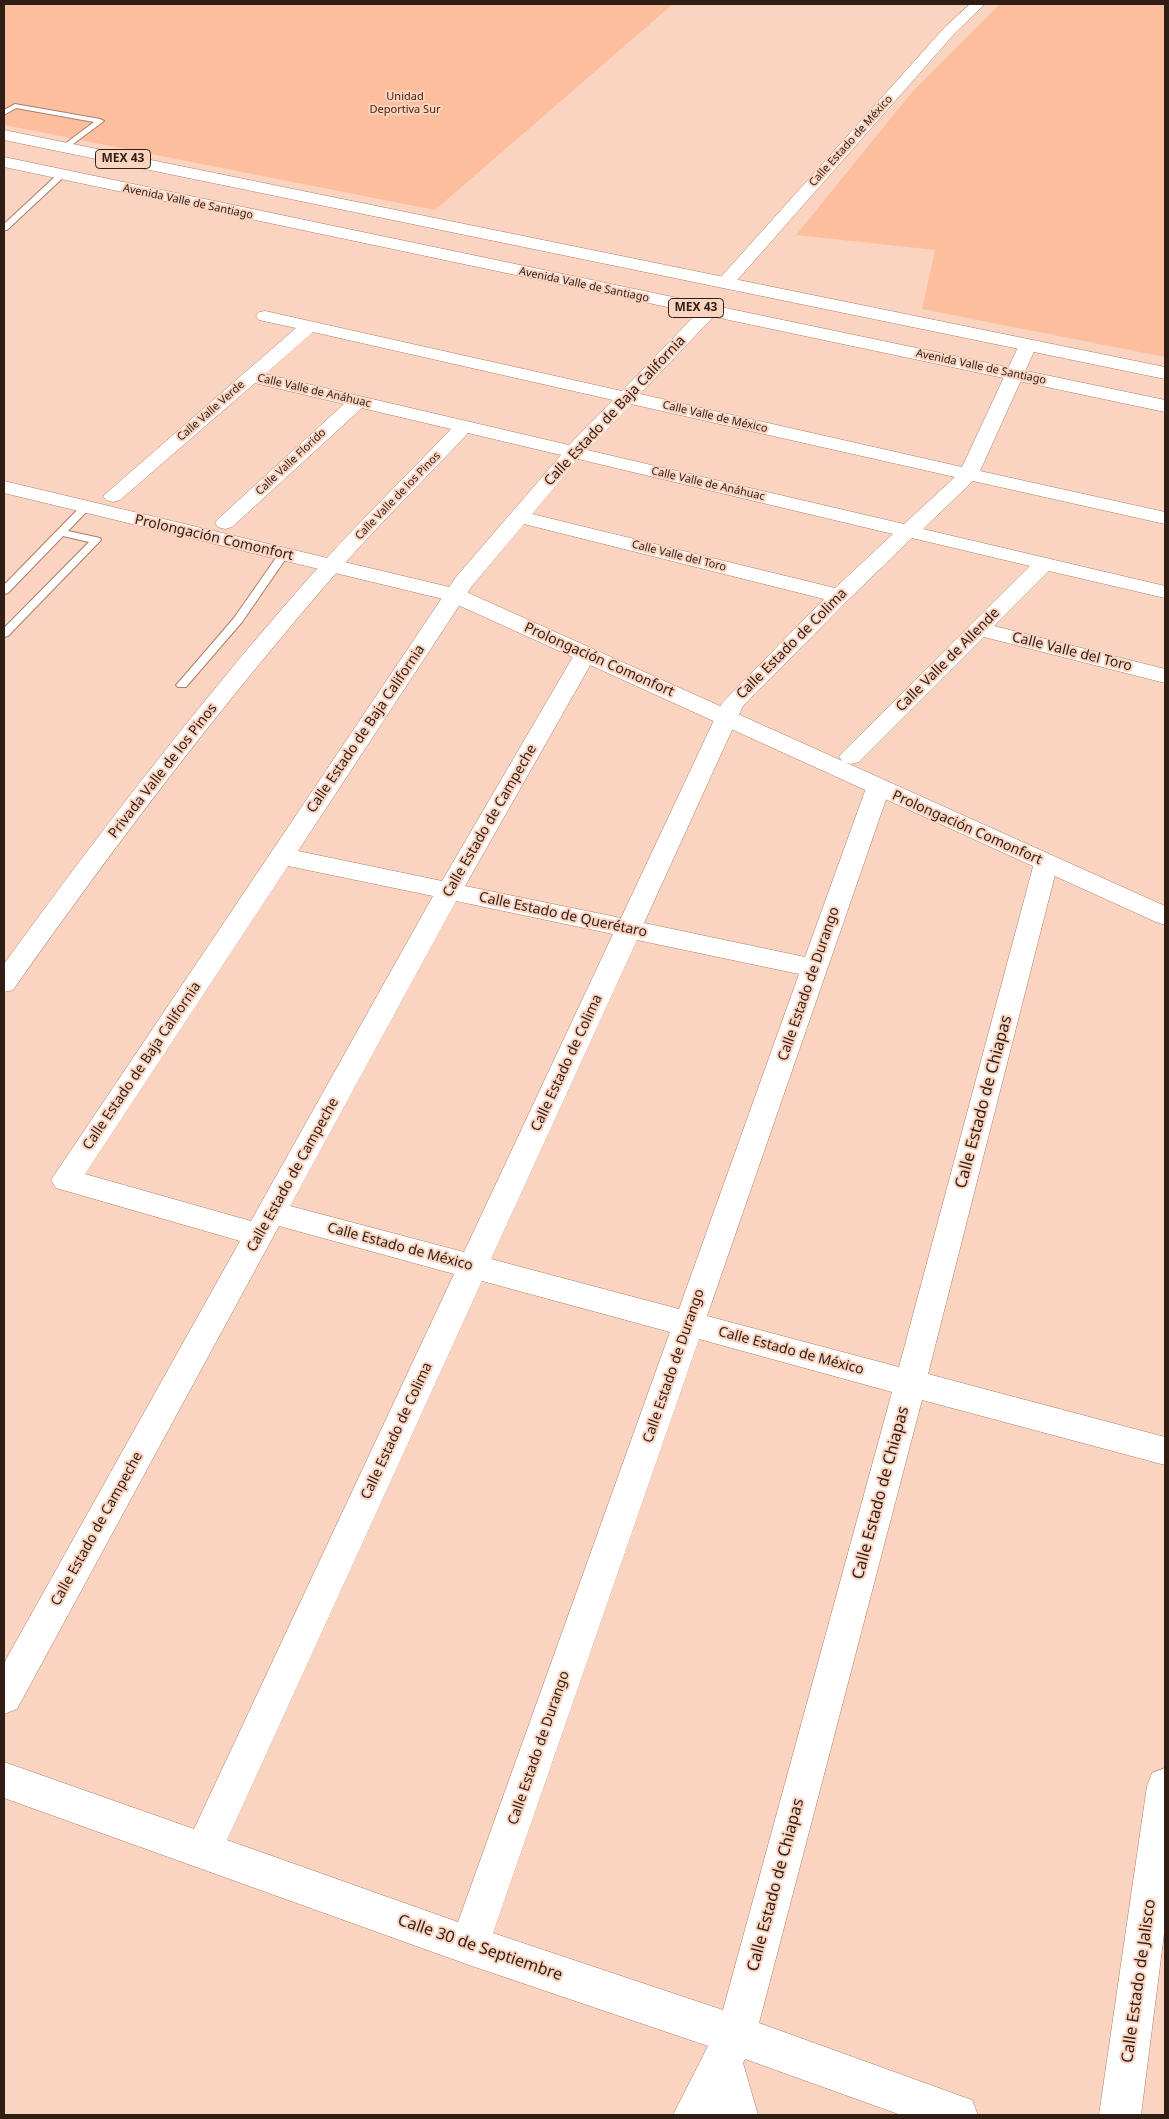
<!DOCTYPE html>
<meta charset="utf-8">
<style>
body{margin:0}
#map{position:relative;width:1169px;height:2119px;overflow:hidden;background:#fad4c0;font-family:"Noto Sans",sans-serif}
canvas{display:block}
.frame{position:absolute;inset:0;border:5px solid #301e15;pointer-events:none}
</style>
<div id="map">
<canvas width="1169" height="2119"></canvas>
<div class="frame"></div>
</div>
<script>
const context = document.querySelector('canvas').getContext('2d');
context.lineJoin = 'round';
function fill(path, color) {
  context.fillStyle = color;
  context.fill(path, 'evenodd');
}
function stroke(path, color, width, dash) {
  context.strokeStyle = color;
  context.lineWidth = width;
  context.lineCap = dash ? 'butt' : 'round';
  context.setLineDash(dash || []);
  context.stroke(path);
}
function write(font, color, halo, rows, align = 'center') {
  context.font = font + ' "Noto Sans",sans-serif';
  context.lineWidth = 4;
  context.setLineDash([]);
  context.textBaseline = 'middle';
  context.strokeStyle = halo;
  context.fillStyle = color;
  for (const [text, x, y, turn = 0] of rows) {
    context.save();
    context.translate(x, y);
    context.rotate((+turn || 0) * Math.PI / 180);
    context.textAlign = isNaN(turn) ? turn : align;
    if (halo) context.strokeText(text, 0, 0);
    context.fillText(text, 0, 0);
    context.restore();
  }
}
fill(new Path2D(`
 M4,4H673L435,210L4,125Z
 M1000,4H1165V357L922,309L935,250L796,235L913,91Z`), '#fdbe9e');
const lane = new Path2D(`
 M15,104L100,119L104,121L65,150L61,148L62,146L94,122L16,108L4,115V110Z
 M59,173L66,175L7,230H4V224Z
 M86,504L91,507L68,531L100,538L101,540L8,636L4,637V628L89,542L63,536L8,593L4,594V585L82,505Z
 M284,551L289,554L242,622L186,687H178L176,685L178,683L234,618L280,552Z`);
const street = new Path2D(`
 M970,4H985L955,33L732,286L726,287L720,286L717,282L720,278L945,27Z
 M709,306L715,307L718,311L715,315L640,394L962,467L1019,345L1022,341L1028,340L1034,341L1037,345L980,471L1165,512V524L973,481L923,529L1165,586V598L1049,571L994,626L1165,669V683L984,637L859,762L851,764L843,762L839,757L843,752L1030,566L912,538L847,601L743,706L644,923L805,957L866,788L870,783L878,780L886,783L890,788L707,1316L899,1367L1034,863L1037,857L1046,855L1055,857L1058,863L928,1374L1165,1437V1465L922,1400L759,2023L972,2100L978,2115H901L745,2059L743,2063L758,2115H673L708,2046L469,1965L4,1798V1762L194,1829L454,1274L279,1226L17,1709L4,1714V1663L240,1241L56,1188L51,1180L456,577L561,455L468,433C425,479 380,523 338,571C222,704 115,845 13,990L4,992V964C105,825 210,688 325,560C366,515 409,473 451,429L362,408L232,527L225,529L218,527L215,523L218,519L344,404L255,383L120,500L113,502L106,500L103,496L296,328L259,320L256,316L259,312L265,311L622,391L703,307ZM313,332L613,400L569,445L265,374ZM631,404L955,477L904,524L587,450ZM578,459L893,534L835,588L532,514ZM524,524L824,599L722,703L621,918L465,886L596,655L593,650L585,648L577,650L574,655L442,881L298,851L472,586ZM288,866L433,896L251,1221L85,1174ZM456,901L613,934L464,1252L290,1206ZM637,940L799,974L679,1309L491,1259ZM482,1281L670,1332L458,1922L227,1840ZM699,1339L892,1392L723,2010L493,1933Z
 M1165,1768V1926L1141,2115H1099L1147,1786L1152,1773Z`);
const secondary = new Path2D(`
 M4,481L462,590L1165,906V925L1156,922L447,600L4,493Z`);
const primary = new Path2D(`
 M4,130L1165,367V379L4,140Z
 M4,157L1165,400V412L4,167Z`);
stroke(lane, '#aa7f69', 2);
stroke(street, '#aa7f69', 1);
stroke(secondary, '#aa7f69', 1);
stroke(primary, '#aa7f69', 1);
fill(lane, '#fff');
fill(street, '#fff');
fill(secondary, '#fff');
fill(primary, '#fff');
write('11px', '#4b2209', '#fad4c0', [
 ["Unidad",405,97],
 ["Deportiva Sur",405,110]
]);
write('11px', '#301e15', '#fad4c0', [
 ["Calle Estado de México",851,141,-48],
 ["Avenida Valle de Santiago",188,202,12],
 ["Avenida Valle de Santiago",584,285,12],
 ["Avenida Valle de Santiago",981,367,12],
 ["Calle Valle de Anáhuac",314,391,13],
 ["Calle Valle Verde",211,411,-41],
 ["Calle Valle de México",715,417,13],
 ["Calle Valle Florido",291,462,-43],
 ["Calle Valle de Anáhuac",708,484,13],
 ["Calle Valle de los Pinos",398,496,-46],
 ["Calle Valle del Toro",679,556,14]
]);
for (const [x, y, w] of [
 [123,159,55],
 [696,308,55]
]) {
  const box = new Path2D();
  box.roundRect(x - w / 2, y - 9.5, w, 19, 4);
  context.fillStyle = '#fad4c0';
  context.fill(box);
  stroke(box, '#301e15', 1);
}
write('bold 12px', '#301e15', null, [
 ["MEX 43",123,159],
 ["MEX 43",696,308]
]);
write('14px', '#301e15', '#fad4c0', [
 ["Calle Estado de Baja California",615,411,-47],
 ["Prolongación Comonfort",214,538,13],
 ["Calle Estado de Colima",792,644,-45],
 ["Calle Valle del Toro",1072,652,14],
 ["Prolongación Comonfort",599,660,24],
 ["Calle Valle de Allende",948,660,-45],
 ["Calle Estado de Baja California",366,729,-56],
 ["Privada Valle de los Pinos",163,771,-52],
 ["Calle Estado de Campeche",490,821,-60],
 ["Prolongación Comonfort",967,828,24],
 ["Calle Estado de Querétaro",563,915,12],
 ["Calle Estado de Durango",809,984,-71],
 ["Calle Estado de Colima",567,1063,-65],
 ["Calle Estado de Baja California",142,1066,-56],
 ["Calle Estado de Campeche",293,1175,-61],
 ["Calle Estado de México",400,1247,15],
 ["Calle Estado de México",791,1351,15],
 ["Calle Estado de Durango",674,1366,-71],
 ["Calle Estado de Colima",397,1431,-65],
 ["Calle Estado de Campeche",97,1529,-61],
 ["Calle Estado de Durango",539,1748,-71]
]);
write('16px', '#301e15', '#fad4c0', [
 ["Calle Estado de Chiapas",984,1102,-75],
 ["Calle Estado de Chiapas",881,1493,-75],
 ["Calle Estado de Chiapas",776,1885,-75],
 ["Calle 30 de Septiembre",480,1948,19],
 ["Calle Estado de Jalisco",1139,1981,-82]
]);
</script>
